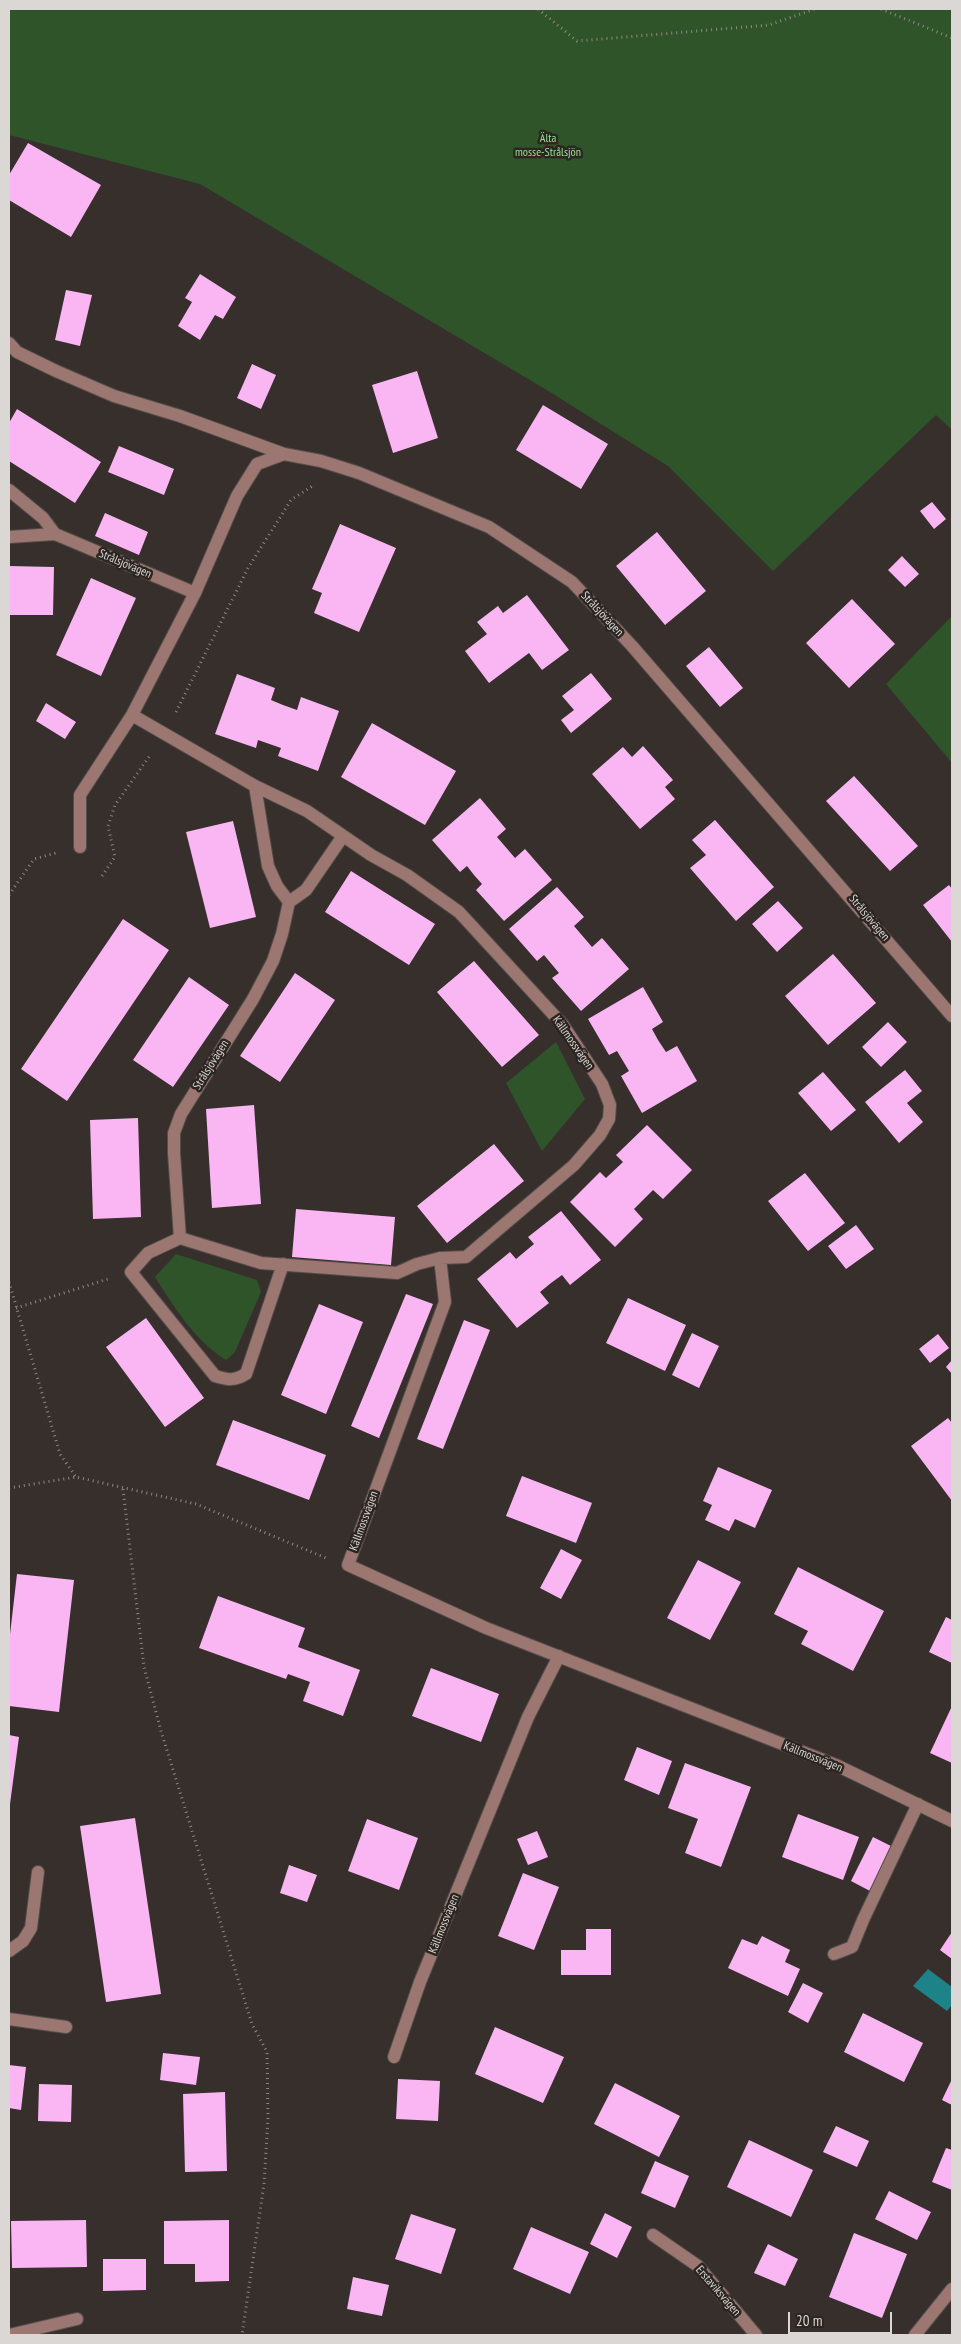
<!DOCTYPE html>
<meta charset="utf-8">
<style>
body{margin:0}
#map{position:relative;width:961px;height:2344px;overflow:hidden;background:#362f2c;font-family:"PT Sans Narrow",sans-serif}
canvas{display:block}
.frame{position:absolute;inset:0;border:10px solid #dbd7d4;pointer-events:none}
.scale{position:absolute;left:788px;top:2312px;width:104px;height:22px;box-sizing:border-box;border:2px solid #dbd7d4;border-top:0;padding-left:6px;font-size:15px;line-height:18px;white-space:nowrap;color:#dbd7d4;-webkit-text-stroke:4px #2c2622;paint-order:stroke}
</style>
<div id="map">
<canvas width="961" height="2344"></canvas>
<div class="frame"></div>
<div class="scale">20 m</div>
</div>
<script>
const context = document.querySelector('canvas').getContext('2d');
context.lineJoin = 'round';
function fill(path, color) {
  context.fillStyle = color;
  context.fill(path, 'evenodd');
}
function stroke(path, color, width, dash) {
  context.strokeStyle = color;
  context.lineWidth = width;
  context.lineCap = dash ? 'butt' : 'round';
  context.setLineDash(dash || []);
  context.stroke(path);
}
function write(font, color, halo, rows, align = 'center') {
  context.font = font + ' "PT Sans Narrow",sans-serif';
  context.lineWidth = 5;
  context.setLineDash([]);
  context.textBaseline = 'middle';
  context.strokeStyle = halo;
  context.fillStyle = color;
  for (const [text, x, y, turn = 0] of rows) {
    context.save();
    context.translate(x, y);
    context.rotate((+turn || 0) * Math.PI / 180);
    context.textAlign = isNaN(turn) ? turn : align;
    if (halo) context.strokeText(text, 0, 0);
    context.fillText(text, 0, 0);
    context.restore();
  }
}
fill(new Path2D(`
 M9,9H952V430L936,415L773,571L668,466L550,392L200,184L9,135Z
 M952,616V763L886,684Z
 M556,1042L585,1099L542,1151L506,1083Z
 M176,1254L257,1280L261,1292L235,1352L226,1360C195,1341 174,1307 155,1277Z`), '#2f5429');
fill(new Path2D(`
 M928,1969L952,1987V2005L947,2011L913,1986Z`), '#1d8389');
fill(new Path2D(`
 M28,143L101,185L71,237L9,200V175Z
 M200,274L236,297L223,319L215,315L200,340L178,326L192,302L185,298Z
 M66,290L92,295L80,346L55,340Z
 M252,364L276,375L261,409L237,398Z
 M417,371L438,438L393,453L372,385Z
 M543,405L608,444L581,489L516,450Z
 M17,409L101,462L75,503L9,461V423Z
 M119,446L174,469L164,495L108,472Z
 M932,502L946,519L934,529L920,511Z
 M105,513L148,532L139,555L95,536Z
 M340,524L396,548L359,632L314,613L322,593L312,589Z
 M657,532L706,591L665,625L616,566Z
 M902,556L919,574L905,587L888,570Z
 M9,566L54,567L53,615H9Z
 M91,578L136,598L101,676L56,655Z
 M527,595L569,650L542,670L529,653L489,683L465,651L487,634L477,622L498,606L503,613Z
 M852,599L895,644L849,688L806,643Z
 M709,647L743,688L720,707L686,666Z
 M591,673L612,699L571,733L561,720L574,710L562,696Z
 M237,674L275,688L271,700L283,705L297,710L301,697L339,711L318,771L278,756L281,748L258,740L256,748L215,734Z
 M46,703L76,722L65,739L36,721Z
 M372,723L456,771L425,825L341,777Z
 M643,746L673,780L665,787L675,799L640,829L592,774L623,747L632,757Z
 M854,776L918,846L890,871L826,801Z
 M480,798L506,829L497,837L515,858L525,849L552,880L504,921L476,890L482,884L474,875L467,866L460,872L432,840Z
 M715,820L774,887L736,921L690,868L706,855L692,840Z
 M233,821L256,917L210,928L186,832Z
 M351,871L435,924L409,965L325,912Z
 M949,885L952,889V942L923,905Z
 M557,887L584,917L574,926L592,947L602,938L629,969L581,1011L552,978L559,973L544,955L537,961L509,929Z
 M778,901L803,928L777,952L752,924Z
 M123,919L169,950L67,1101L21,1069Z
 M833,954L876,1003L828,1045L785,996Z
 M474,961L539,1035L502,1067L437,992Z
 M295,973L335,1000L280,1082L240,1056Z
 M189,977L229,1005L173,1087L133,1060Z
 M643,987L663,1022L652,1029L658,1040L666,1052L677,1046L697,1081L642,1113L621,1076L629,1071L617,1051L609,1055L588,1019Z
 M888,1022L907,1042L881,1067L862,1047Z
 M905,1070L922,1091L907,1103L923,1122L899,1143L865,1102Z
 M823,1072L856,1110L831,1131L798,1093Z
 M254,1105L261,1204L212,1208L206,1109Z
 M138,1118L141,1217L93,1219L90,1120Z
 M647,1125L692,1170L663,1199L653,1190L634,1209L643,1219L615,1247L570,1202L600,1172L606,1178L623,1162L616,1155Z
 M494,1144L524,1181L447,1243L417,1206Z
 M805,1173L845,1223L808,1251L768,1201Z
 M296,1209L395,1217L391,1265L292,1257Z
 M561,1211L601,1260L570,1285L562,1275L551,1283L540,1292L549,1303L517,1328L477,1279L510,1252L516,1259L534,1244L528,1237Z
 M856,1225L874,1249L846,1269L828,1246Z
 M406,1294L433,1304L379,1438L351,1426Z
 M628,1298L686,1325L665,1371L606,1343Z
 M319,1304L363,1322L326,1414L281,1395Z
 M146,1318L204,1398L165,1427L106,1347Z
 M464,1320L490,1330L443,1449L417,1439Z
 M692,1333L719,1346L699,1388L672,1375Z
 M938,1334L949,1348L930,1363L919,1349Z
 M952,1360V1374L946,1367Z
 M948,1418L952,1423V1501L911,1446Z
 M233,1420L326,1455L309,1500L216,1465Z
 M718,1467L772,1490L755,1528L735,1519L729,1531L705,1520L712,1505L703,1501Z
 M522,1476L592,1503L576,1543L506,1516Z
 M561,1549L582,1560L561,1599L540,1588Z
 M698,1560L741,1582L710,1640L667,1618Z
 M798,1567L884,1611L853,1671L801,1644L808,1631L774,1614Z
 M17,1574L74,1580L59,1712L9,1706V1643Z
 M218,1596L305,1628L298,1647L360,1670L343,1716L303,1701L310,1682L288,1674L286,1679L199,1648Z
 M946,1617L952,1620V1663L929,1652Z
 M431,1668L499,1694L481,1742L412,1716Z
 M952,1706V1763L930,1753Z
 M9,1735L19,1737L10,1804H9Z
 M637,1747L672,1761L659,1795L624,1780Z
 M685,1763L751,1787L721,1867L685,1853L698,1819L668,1808Z
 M798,1814L859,1837L843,1880L782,1857Z
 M135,1818L161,1994L106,2002L80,1826Z
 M367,1819L418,1838L399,1890L348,1871Z
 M537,1831L548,1857L528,1865L517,1839Z
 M873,1837L893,1847L870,1891L851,1881Z
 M289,1865L317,1875L307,1902L280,1893Z
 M523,1873L559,1887L534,1950L498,1936Z
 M586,1929H611V1975H561V1950H586Z
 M952,1932V1959L940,1950Z
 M762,1936L790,1950L785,1962L800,1969L788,1996L728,1968L742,1939L757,1945Z
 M803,1983L823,1993L808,2023L788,2012Z
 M863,2013L923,2043L904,2082L844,2052Z
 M495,2027L564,2057L543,2103L475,2074Z
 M163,2053L200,2057L196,2085L160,2080Z
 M9,2065L26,2067L21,2110L9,2108Z
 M398,2079L440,2081L438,2121L396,2119Z
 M952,2079V2105L942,2100Z
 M615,2083L680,2116L659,2157L594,2124Z
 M39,2084L72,2085L71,2122L38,2121Z
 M225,2092L227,2171L185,2172L183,2094Z
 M836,2126L869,2141L857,2167L823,2152Z
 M749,2140L813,2170L791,2217L727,2187Z
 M946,2148L952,2150V2190L932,2182Z
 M655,2161L689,2176L675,2208L641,2193Z
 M889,2191L931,2212L917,2240L875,2219Z
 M605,2213L632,2227L617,2258L590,2244Z
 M411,2214L456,2229L441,2274L395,2259Z
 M86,2220L87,2267L12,2268L11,2221Z
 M229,2220V2281L195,2282V2264H164V2221Z
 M531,2227L589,2252L570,2294L513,2269Z
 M854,2233L907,2254L882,2318L829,2297Z
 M768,2244L798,2259L785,2286L754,2273Z
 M103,2259H146V2290L103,2291Z
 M353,2277L389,2285L382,2316L347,2309Z`), '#fab6f2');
const minor = new Path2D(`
 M9,343L17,352L56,371L114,396L180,416L284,454
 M9,490L43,518L55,534
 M9,537L55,534L195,593
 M132,715L255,786L307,811L371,855L407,875L459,912L563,1025L602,1084L610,1105L609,1119L600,1135L574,1165L466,1257L440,1258L417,1264L397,1273L261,1263L180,1238L148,1253L131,1272L215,1376C228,1380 234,1381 246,1374L283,1264
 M255,786L268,866L277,886L289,902L306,890L343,836
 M80,847V795L132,715L195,593L237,496L257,464L284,454L321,461L359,473L489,527L572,582L632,646L952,1016
 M180,1238L174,1153V1133L181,1114L253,999L273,961L282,934L289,902
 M440,1258L445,1302L348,1565L486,1628L836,1765L952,1821
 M9,1951L23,1941L31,1928L38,1872
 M834,1954L852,1947L863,1920L918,1804
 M9,2019L66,2027
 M394,2057L420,1982L528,1717L559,1656
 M653,2235L698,2266L756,2335
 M9,2335L77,2319
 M915,2335L952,2289`);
stroke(minor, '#544d4a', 14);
stroke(new Path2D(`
 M538,9L577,41L769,25L815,9
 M881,9L952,38
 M176,712L248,568L291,500L314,485
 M102,876L115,857L108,826L115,805L151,754
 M9,895L34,859L56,853
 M9,1282L60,1454L76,1477
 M16,1308L108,1279
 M9,1488L76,1477L196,1504L326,1558
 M123,1489L144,1667L161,1731L252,2024L267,2052L268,2118L264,2184L242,2335`), '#8d8784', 3, [1, 4]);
stroke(minor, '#9c7670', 12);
write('12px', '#98e38c', '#2c2622', [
 ["Älta",548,139],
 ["mosse-Strålsjön",548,153]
]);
write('12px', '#dbd7d4', '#2c2622', [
 ["Strålsjövägen",125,564,23],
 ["Strålsjövägen",602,614,47],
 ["Strålsjövägen",869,918,50],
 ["Källmossvägen",573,1043,55],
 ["Strålsjövägen",211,1065,-58],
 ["Källmossvägen",364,1521,-70],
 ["Källmossvägen",813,1757,22],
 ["Källmossvägen",444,1924,-68],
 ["Erstaviksvägen",718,2291,49]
]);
</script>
